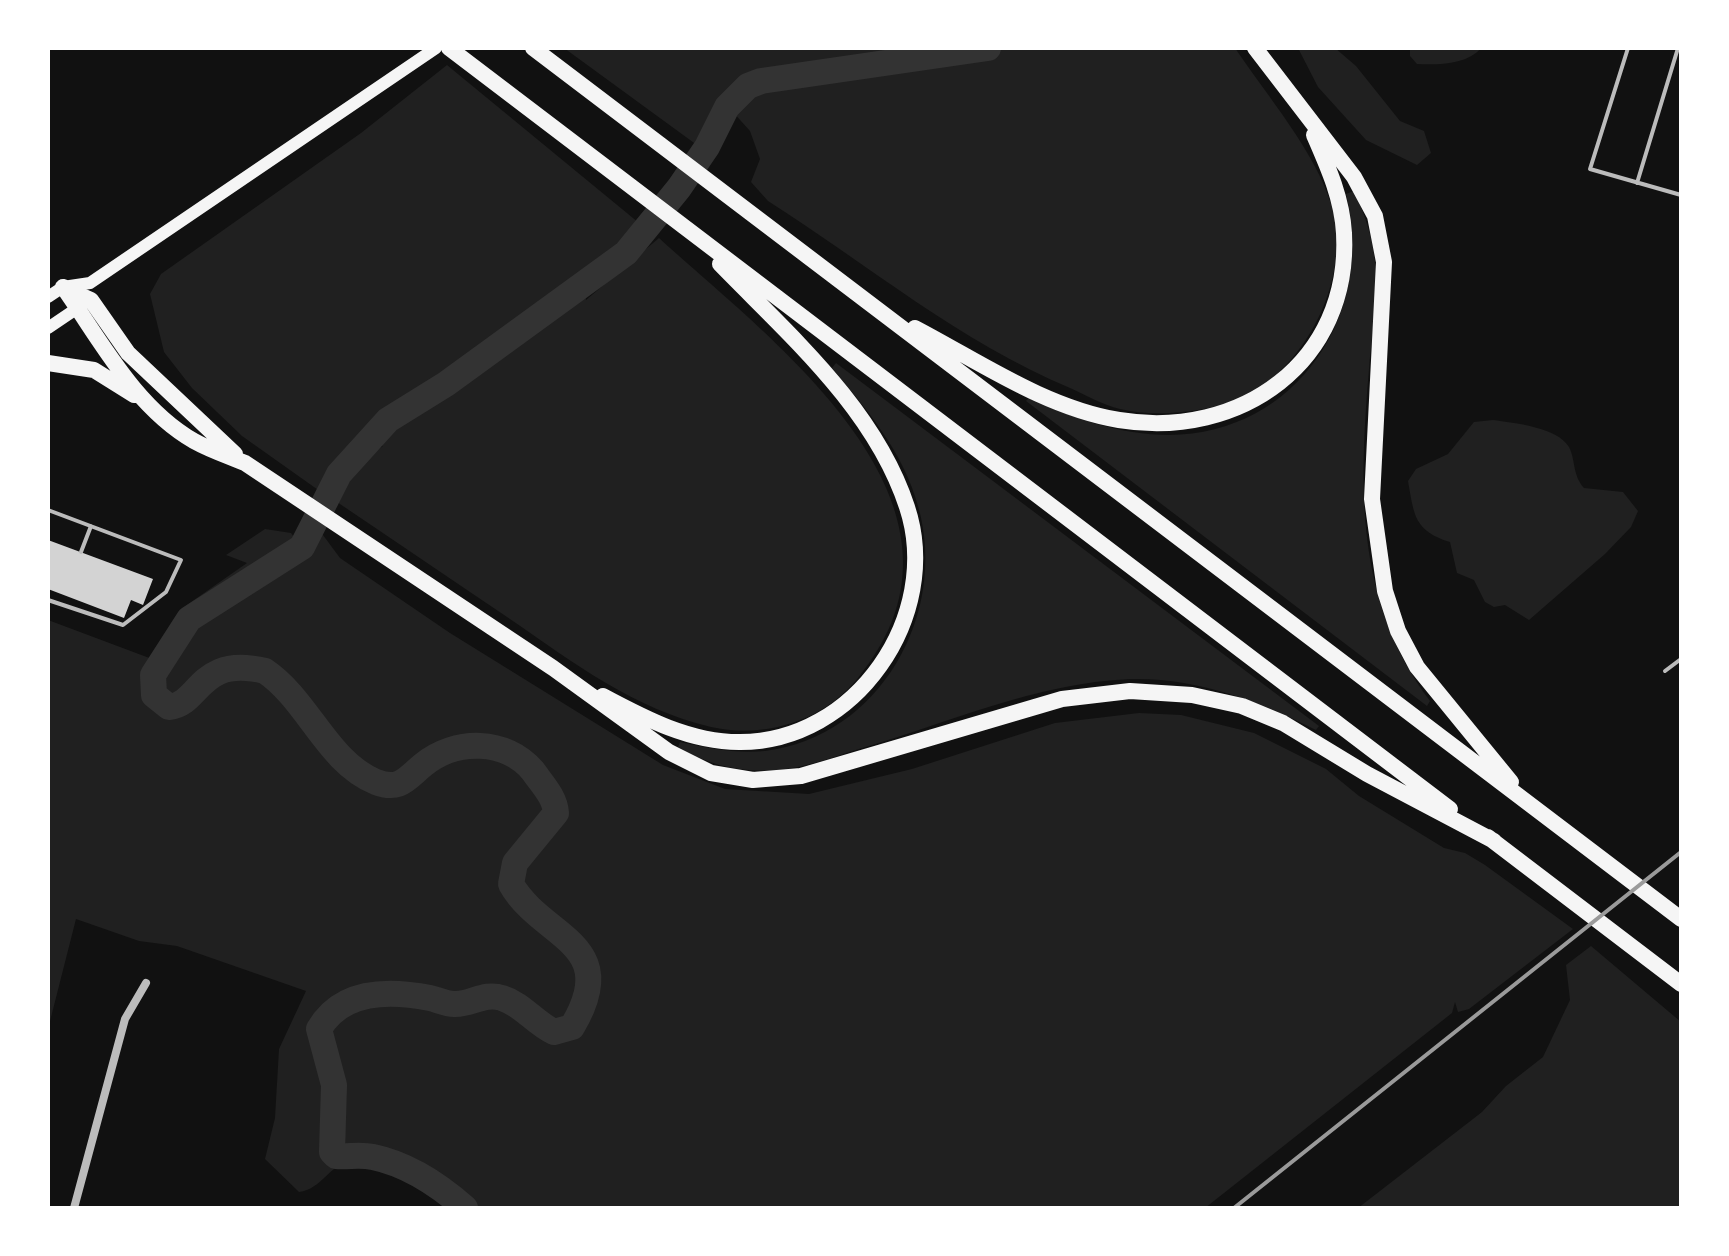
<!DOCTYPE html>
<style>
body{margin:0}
#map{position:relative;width:1729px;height:1256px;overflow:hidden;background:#111;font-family:Helvetica,sans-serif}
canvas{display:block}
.frame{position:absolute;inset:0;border:50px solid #fff;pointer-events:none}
</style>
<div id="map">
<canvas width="1729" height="1256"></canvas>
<div class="frame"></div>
</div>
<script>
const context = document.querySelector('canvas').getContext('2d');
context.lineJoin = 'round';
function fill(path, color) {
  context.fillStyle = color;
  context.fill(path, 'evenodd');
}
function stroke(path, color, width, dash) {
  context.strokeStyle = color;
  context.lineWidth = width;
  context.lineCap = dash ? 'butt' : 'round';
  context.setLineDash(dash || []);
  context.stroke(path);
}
fill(new Path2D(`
 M564,48H1235C1267,96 1316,152 1332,207C1350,272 1314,350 1260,388C1226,411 1160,419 1120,409C1103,405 1086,395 1070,388C960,342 867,264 768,201L751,182L760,159L750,131L723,101L701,148Z
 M1298,48H1335L1356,66L1400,121L1424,131L1431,153L1417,165L1366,140L1318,87Z
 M1410,48H1481C1467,65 1437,65 1417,64L1410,56Z
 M447,65L639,223L626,243L584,276L586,300L659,238C773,342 1000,506 858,678C823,721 765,739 711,727C634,709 574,663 510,619C451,579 393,540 334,500L345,474L383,446L364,438L321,492L242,436L192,388L164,352L150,294L161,274L361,133Z
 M1354,191C1386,260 1376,296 1369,369C1359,487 1355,601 1430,701L1427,706L1026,401L1029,397C1071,418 1121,435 1169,435C1297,434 1376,313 1346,194Z
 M836,363L1319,726L1316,730C1260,701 1194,677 1130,679C1036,683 948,723 859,749C833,757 805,768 777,770C741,773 708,765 678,747L680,742C707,748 737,754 765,751C880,737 949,613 918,506C903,451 867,410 832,368Z
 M1493,420C1514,423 1557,427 1569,447C1576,461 1572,474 1584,488L1623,492L1638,511L1631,527L1605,554L1529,620L1505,605L1494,607L1485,602L1474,580L1457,573L1450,542C1414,531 1414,515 1408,481L1416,469L1448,454L1474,422Z
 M265,529L291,533L306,553L320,531L340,558L450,633L663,765L725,789L809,794L912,769L1055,723L1139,713L1181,715L1254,733L1326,769L1359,796L1444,848L1465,853L1485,865L1573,929L1469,1009L1458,1012L1455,1002L1452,1013L1205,1208H454C424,1184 387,1170 350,1161C328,1166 322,1189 299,1192L265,1159L275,1118L279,1049L306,991L177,946L139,941L76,919L48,1029V620L152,659L184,607L247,563L226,555Z
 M1591,946L1681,1022V1208H1358L1482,1112L1506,1086L1543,1057L1570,1000L1566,965Z`), '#202020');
stroke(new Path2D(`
 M465,1208C440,1186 407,1164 373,1157C360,1154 349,1157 336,1156L332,1152L334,1085L319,1029C342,989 390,990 430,998C438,1000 446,1004 454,1004C471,1005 484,992 502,998C522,1004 535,1023 554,1032L572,1027C623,942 542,939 511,884L515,863L556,813C555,797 542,784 533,771C506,739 456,738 423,765C406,779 400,791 376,782C327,762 308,700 265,671C198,655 201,704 169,707L154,695L153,675L189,619L302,547L339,474L388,420L446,384L626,253L679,188L707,147L727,107L748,86L761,81L988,48`), '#333', 26);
fill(new Path2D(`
 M48,540L153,579L143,605L131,600L124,618L48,589Z`), '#d3d3d3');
stroke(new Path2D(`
 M1628,48L1590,169L1681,195
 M1637,183L1678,48
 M48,510L181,560L166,592L123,625L48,600
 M81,552L91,526
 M1665,671L1681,659`), '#bcbcbc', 4);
stroke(new Path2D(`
 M74,1208L125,1019L146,983`), '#bcbcbc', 8);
stroke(new Path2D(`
 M48,297L63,287L90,283L436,48
 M48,328L82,305`), '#f5f5f5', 12);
stroke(new Path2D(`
 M449,48L1450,809
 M533,48L1681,919
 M1255,48L1354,177L1375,216L1384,262L1372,499L1385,591L1398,631L1417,667L1511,782
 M63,287C101,341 135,407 194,441C210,450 228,456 245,463L553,668L669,752L711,773L753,780L801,776L1062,699L1130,691L1192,695L1242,706L1283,723L1367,774L1494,841
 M64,288L91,300L128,353L235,454
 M915,328C980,362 1046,408 1119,420C1240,440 1351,362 1344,233C1342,198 1328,167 1314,135
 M48,363L94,370L134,395
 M603,696C646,719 690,742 739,742C855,743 943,616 907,507C875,409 790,336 720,264
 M1488,837L1681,984`), '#f5f5f5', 16);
stroke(new Path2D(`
 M1234,1208L1681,852`), '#9a9a9a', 4);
</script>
